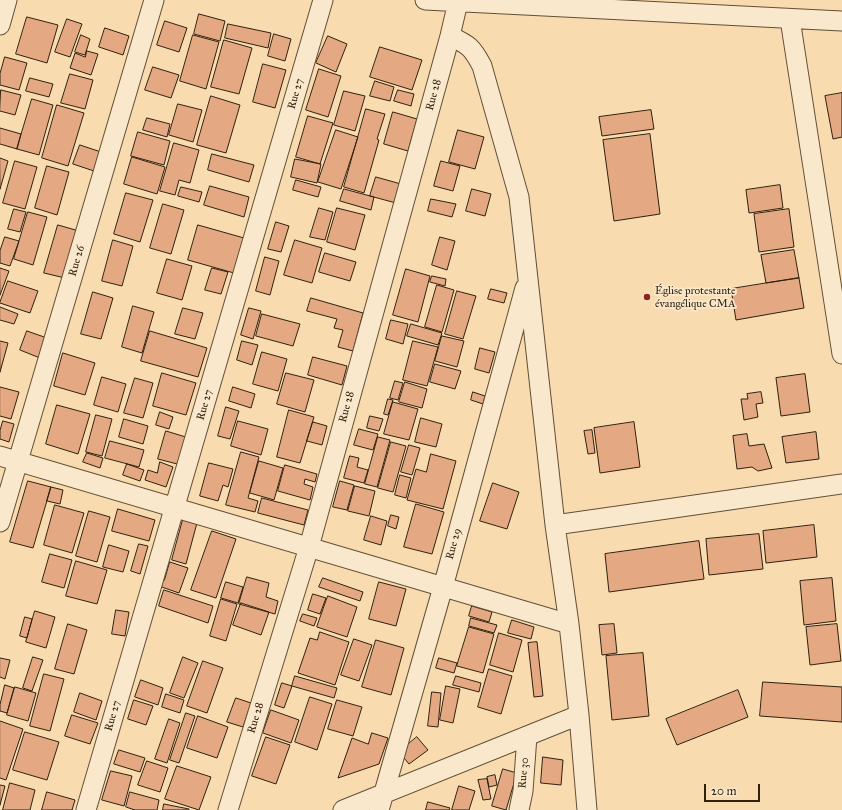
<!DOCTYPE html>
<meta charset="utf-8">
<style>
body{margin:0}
#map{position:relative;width:842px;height:810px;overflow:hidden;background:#f8dcb0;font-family:"IM FELL Great Primer",serif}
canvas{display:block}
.scale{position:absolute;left:704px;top:784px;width:56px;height:18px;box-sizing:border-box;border:2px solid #30200e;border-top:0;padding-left:5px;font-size:12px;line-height:14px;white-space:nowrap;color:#30200e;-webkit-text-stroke:3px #fae8cc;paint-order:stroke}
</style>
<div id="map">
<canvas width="842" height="810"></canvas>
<div class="scale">20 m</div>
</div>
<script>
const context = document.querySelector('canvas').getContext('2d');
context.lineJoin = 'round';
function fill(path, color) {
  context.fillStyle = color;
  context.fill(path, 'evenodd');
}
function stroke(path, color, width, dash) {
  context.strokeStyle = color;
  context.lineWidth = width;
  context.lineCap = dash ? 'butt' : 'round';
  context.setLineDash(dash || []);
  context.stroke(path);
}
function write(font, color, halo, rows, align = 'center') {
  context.font = font + ' "IM FELL Great Primer",serif';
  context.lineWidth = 3.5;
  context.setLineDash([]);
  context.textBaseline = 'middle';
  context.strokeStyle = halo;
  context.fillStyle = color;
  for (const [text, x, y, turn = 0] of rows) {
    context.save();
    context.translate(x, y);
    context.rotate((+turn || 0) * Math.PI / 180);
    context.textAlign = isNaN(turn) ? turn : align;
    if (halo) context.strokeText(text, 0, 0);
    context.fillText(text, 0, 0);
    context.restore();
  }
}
const building = new Path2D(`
 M199,14L225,21L220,41L194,34Z
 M27,17L58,25L47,63L16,54Z
 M67,19L82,24L70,57L55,52Z
 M165,21L187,28L179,52L157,45Z
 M228,24L271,33L268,48L225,38Z
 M105,28L129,36L123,55L99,47Z
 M274,34L291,39L285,61L268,56Z
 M81,35L90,39L85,55L75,52Z
 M193,35L219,42L206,89L180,81Z
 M328,36L347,44L336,72L316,63Z
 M224,40L252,48L239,94L211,87Z
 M380,47L422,60L412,90L370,77Z
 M87,51L98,54L91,75L70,68L75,53L85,57Z
 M5,57L27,63L19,90L0,85V74Z
 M263,64L286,70L275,108L253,102Z
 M153,67L179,75L171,98L145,90Z
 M319,69L341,76L328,117L306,110Z
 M70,74L93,80L85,109L61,103Z
 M30,78L53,84L49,97L26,91Z
 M375,81L394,87L390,101L370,96Z
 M1,90L21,95L15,115L0,111Z
 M398,90L414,94L411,106L394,101Z
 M344,91L365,96L355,131L334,125Z
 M842,93V137L833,139L825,96Z
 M211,96L240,105L226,153L197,145Z
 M32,99L53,105L39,155L17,149Z
 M178,104L202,110L193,142L169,135Z
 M57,105L84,113L68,166L42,158Z
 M366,109L385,114L377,139L379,140L364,193L344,187Z
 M651,110L654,129L602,136L599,117Z
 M393,112L417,119L408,151L384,144Z
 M308,116L333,123L320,164L296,157Z
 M147,118L170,124L167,137L143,130Z
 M0,128L21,134L17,149L0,144Z
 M336,130L358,137L341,189L318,182Z
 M458,130L484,137L475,169L449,162Z
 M138,132L170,141L164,165L131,156Z
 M650,134L660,214L614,221L603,140Z
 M174,143L199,150L190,183L179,180L175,195L160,191Z
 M80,145L101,152L94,171L73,164Z
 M212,154L254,165L249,182L208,170Z
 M132,157L165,167L157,194L124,184Z
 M0,158L8,161L0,189Z
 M295,159L321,164L317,183L291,177Z
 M15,161L37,167L25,209L3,203Z
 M441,161L460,166L453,191L434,186Z
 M47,166L69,172L57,215L35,208Z
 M376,177L401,184L396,203L370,196Z
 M296,180L321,187L318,197L293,190Z
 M780,185L783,208L749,213L746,190Z
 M210,186L249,197L244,217L204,205Z
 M181,187L202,192L199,202L178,196Z
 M344,189L374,197L371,210L340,201Z
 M472,189L491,194L485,216L466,211Z
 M126,193L153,200L140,242L114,234Z
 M431,199L456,204L452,217L428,211Z
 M163,204L184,210L171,254L150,248Z
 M319,208L333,212L325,240L310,237Z
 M337,208L365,215L355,250L327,242Z
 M14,209L26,212L20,232L8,229Z
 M789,209L794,247L759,252L754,214Z
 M28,212L47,217L33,265L14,259Z
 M276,222L289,226L281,252L268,249Z
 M58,225L79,231L65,278L44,273Z
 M198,225L244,238L234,273L188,260Z
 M5,237L19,241L10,266L0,263V251Z
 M440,237L455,241L447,270L432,265Z
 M113,240L133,246L122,286L102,281Z
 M295,240L322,248L312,283L284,275Z
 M794,250L799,278L766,283L761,255Z
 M325,253L356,262L350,281L319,272Z
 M265,257L279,261L270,295L256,291Z
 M167,259L192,266L182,300L157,293Z
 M0,268L9,271L0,295Z
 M212,268L228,272L221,294L205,290Z
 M406,269L430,276L418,322L393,315Z
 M432,276L446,279L445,286L430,282Z
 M799,278L804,308L736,320L731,289Z
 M8,281L38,291L30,313L0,303Z
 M437,285L454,290L442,332L425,327Z
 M491,289L507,293L504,303L488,299Z
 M457,291L476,296L463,339L445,334Z
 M93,292L113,298L101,339L81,334Z
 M311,298L363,313L353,351L338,347L343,330L334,328L337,319L307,311Z
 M133,306L154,312L142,353L122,347Z
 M0,307L18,314L14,324L0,320Z
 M183,308L203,313L195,339L175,334Z
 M249,308L261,311L253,339L241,335Z
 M262,314L300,324L293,346L256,336Z
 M391,320L408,324L403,344L386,339Z
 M411,324L442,333L438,345L407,336Z
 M27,331L47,338L40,358L20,350Z
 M150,331L207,348L198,377L141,361Z
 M442,336L464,341L457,367L435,361Z
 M0,341L8,343L0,372Z
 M242,341L258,345L252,365L237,360Z
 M413,341L438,347L427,386L403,380Z
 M480,348L495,352L489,373L475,369Z
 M262,352L287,359L278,391L253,384Z
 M63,353L95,363L85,395L54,386Z
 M313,357L347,366L342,385L308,375Z
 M435,364L461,371L455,389L430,382Z
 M162,373L196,383L186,415L153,406Z
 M286,373L314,380L305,412L277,404Z
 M805,374L810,412L781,416L776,378Z
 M102,377L126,384L118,412L94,405Z
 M135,378L153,383L143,418L124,413Z
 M395,381L403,383L398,400L390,398Z
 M405,382L427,389L422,408L399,402Z
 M0,387L19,392L11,419L0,416Z
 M233,387L255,394L251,408L229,401Z
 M473,392L485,396L483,404L471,400Z
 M761,392L763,403L756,404L758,417L744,420L741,399H748L747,394Z
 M388,399L393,400L388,415L384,414Z
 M393,402L418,409L409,440L384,434Z
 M57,405L90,414L78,454L46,444Z
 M226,407L239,411L230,439L218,436Z
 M289,410L314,417L300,463L277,457Z
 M160,412L173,417L169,429L156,425Z
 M96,415L112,419L102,456L86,452Z
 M370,416L383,419L379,431L367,428Z
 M421,418L442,424L436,447L415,442Z
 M124,419L148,426L143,444L119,437Z
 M3,421L14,424L9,442L0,439V431Z
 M238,421L268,429L261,455L231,446Z
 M313,422L327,426L322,445L307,441Z
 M634,422L640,467L600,473L594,428Z
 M359,429L378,434L373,450L354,445Z
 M592,430L595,453L588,454L584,431Z
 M166,431L189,438L181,465L158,459Z
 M816,432L819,459L786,463L782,437Z
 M747,434L749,446L764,444L772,468L758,471L752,467L737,469L733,436Z
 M378,437L390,440L377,487L365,484Z
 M110,441L144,450L139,467L105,458Z
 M391,442L406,446L393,492L378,488Z
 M409,445L420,448L412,475L401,472Z
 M241,452L259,457L248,498L258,501L255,512L226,505Z
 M87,453L103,458L100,468L83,462Z
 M431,454L456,461L443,509L407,500L416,469L426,472Z
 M350,456L359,458L357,467L368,470L364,483L344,478Z
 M259,461L283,468L274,500L250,493Z
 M160,462L173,467L166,487L145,480L148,470L157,473Z
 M209,463L233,469L228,487L223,485L218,501L200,496Z
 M127,464L144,470L140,481L123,475Z
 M285,465L317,474L315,482L305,479L304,484L313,487L310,500L278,491Z
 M400,475L411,478L406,498L395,495Z
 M28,481L51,487L33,548L10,542Z
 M340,481L354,485L347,510L333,507Z
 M493,483L519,492L507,529L480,521Z
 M355,486L375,491L369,516L348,511Z
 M51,487L63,490L60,504L47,501Z
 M262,498L308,510L304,525L258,513Z
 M416,504L444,512L432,554L404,547Z
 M55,505L84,513L72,553L44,545Z
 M118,509L155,520L149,541L112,531Z
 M89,511L110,517L97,562L76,556Z
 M391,515L399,517L396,529L388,526Z
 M184,516L198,519L186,564L172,560Z
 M371,516L387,521L381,545L364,540Z
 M814,525L817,557L766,563L763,531Z
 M212,531L236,539L216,598L191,590Z
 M759,534L763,569L709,575L706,539Z
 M699,541L704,579L609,592L605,554Z
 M139,544L148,546L140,574L131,571Z
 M109,545L129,551L123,572L103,567Z
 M50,554L72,560L64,588L42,582Z
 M76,561L107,570L97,604L66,596Z
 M170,562L188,568L179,593L156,585L158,578L164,580Z
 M247,577L269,583L266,597L278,601L275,614L239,604Z
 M323,578L363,592L360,601L319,587Z
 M832,578L836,621L804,625L800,581Z
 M226,582L243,587L238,603L221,598Z
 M379,582L406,589L396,626L369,619Z
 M164,590L213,606L208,623L159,606Z
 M313,594L326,598L320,614L308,610Z
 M328,596L357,607L347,637L317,627Z
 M221,599L237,604L226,641L210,636Z
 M241,603L269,612L261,635L233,625Z
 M472,606L492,612L489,622L469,616Z
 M116,610L129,612L125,636L112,634Z
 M35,611L55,617L46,648L26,642Z
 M303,614L317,618L314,626L300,621Z
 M25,617L32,619L27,638L20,636Z
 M471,618L497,625L494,633L469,626Z
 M512,620L534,627L531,639L508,633Z
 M68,624L87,630L74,674L55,669Z
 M614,624L617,653L602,655L599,625Z
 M837,624L841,661L810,665L806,627Z
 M469,627L494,634L483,673L457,666Z
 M320,632L349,642L335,685L298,673L310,638L317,640Z
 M499,633L522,640L513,672L490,665Z
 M354,639L372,645L359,681L341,675Z
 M376,640L404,648L391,695L362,687Z
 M537,642L543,696L534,697L528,643Z
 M643,653L649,716L612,720L606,656Z
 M33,657L43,660L32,691L23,688Z
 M183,657L198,663L184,698L170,693Z
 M0,658L10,660L5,679L0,677Z
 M439,658L457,663L454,673L436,668Z
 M203,661L223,668L207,713L187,706Z
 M489,669L512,676L501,714L478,707Z
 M44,674L64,679L50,731L30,726Z
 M295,676L337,688L334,698L292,686Z
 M456,676L481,683L479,692L453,685Z
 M141,680L163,688L158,705L135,697Z
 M763,682L842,687V722L760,716Z
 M282,683L292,686L284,708L275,705Z
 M5,685L14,688L7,713L0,711V705Z
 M446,686L460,689L453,723L440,720Z
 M15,687L36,693L28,721L7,715Z
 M738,690L748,717L677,745L666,719Z
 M432,692L441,693L438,727L428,726Z
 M80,693L102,701L96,720L74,712Z
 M166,694L184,700L180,713L162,707Z
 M310,697L332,704L317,750L295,742Z
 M236,698L251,703L243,727L227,722Z
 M134,700L153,706L146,725L128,719Z
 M337,700L362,707L353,736L328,729Z
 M271,710L299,720L291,743L263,733Z
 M186,713L195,716L179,763L170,760Z
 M72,715L98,723L90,744L65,736Z
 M198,716L228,727L217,758L187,748Z
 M169,719L180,723L167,763L155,759Z
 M0,721L23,729L6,780L0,778Z
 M25,732L59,742L47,780L13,770Z
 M372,733L388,738L379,764L338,778L352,738L368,744Z
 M266,737L290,745L276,784L252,776Z
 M417,737L428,750L409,764L399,752Z
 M119,750L145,758L140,772L114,764Z
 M543,757L563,760L561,785L541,783Z
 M147,761L168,768L160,792L138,785Z
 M177,766L211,777L199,810L165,799Z
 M503,769L517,773L506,810L492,806Z
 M111,771L132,776L124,806L102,800Z
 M495,775L497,785L489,787L487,777Z
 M487,779L491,799L483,800L478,780Z
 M10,783L35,790L30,810H3Z
 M0,785L5,786L0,805Z
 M459,786L475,791L469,810H452Z
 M47,792L75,800L72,810H42Z
 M130,792L159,800L157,810H135L126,807Z
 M428,802L450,808L449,810H426Z
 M164,804L189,809V810H163Z`);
fill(building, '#e4a983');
stroke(building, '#30200e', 1);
const minor = new Path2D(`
 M425,0L842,21
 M790,19L842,354
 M0,25L7,0
 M450,36C469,45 472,47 482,66L519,197L555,525L569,624L579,715L587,810
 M0,456L569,624
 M0,522L154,0
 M555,525L842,484
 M86,810L323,0
 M228,810L309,547L450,36L458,2
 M343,810L579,715
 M379,810L443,587L525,288
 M519,810L523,791L527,736`);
stroke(minor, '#624f36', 21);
stroke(minor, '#fae8cc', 19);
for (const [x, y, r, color] of [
 [647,297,4,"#8f2418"]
]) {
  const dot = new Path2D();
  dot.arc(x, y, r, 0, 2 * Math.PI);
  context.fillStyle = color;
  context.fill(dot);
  stroke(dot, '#fae8cc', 1.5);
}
write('11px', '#30200e', '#fae8cc', [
 ["Rue 27",296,94,-74],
 ["Rue 28",434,95,-75],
 ["Rue 26",77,261,-74],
 ["Rue 27",205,405,-74],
 ["Rue 28",347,407,-75],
 ["Rue 29",454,544,-75],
 ["Rue 27",113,716,-74],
 ["Rue 28",256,718,-73],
 ["Rue 30",524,773,-85]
]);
write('11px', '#30200e', '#fae8cc', [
 ["Église protestante",655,291],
 ["évangélique CMA",655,304]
], 'left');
</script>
